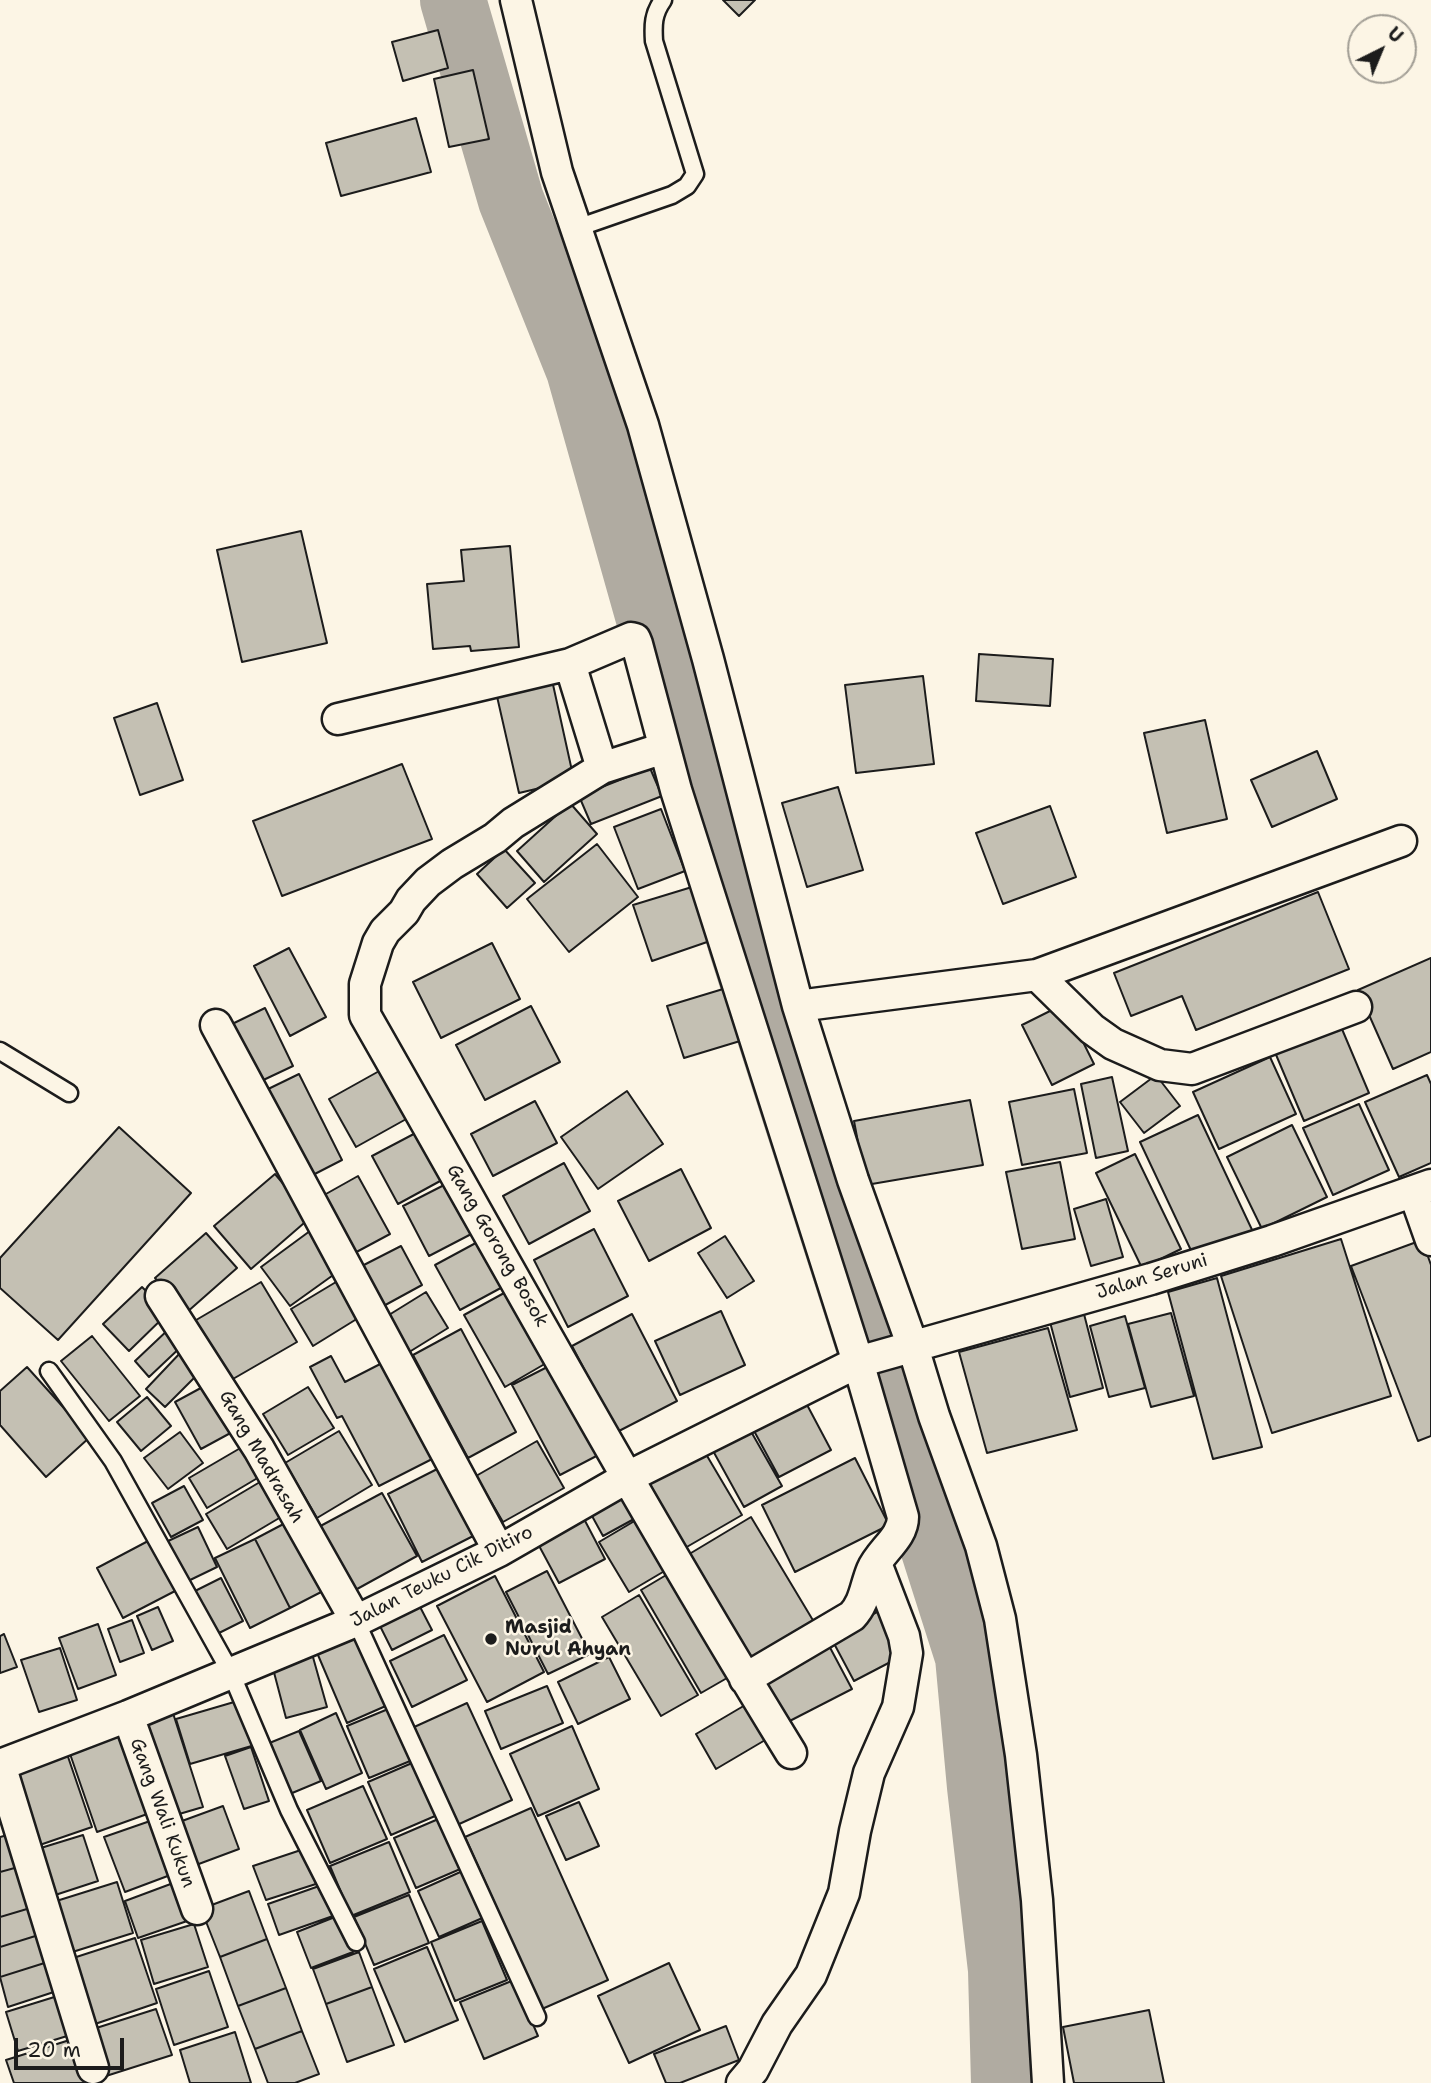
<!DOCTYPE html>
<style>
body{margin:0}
#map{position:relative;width:1431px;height:2083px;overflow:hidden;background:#fcf5e5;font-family:"Shantell Sans",sans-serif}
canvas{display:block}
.north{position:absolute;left:1347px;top:14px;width:70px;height:70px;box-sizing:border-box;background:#fcf5e5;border:2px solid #a29e95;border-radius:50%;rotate:43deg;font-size:19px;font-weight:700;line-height:28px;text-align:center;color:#1c1c1c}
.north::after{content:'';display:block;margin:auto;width:24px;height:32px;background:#1c1c1c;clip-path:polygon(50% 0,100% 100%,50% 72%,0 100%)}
.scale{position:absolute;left:14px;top:2038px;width:110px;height:32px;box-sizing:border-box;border:4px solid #1c1c1c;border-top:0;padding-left:9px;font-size:21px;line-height:24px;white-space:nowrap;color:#1c1c1c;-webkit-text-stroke:5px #fcf5e5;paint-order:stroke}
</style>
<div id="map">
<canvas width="1431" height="2083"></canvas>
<div class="north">U</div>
<div class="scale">20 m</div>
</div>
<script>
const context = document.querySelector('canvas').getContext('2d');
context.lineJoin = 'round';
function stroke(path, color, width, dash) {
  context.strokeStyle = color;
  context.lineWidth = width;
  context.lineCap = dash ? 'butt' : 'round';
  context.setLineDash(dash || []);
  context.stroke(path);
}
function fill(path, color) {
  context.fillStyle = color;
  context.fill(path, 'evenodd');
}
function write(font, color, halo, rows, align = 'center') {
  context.font = font + ' "Shantell Sans",sans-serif';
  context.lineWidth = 5;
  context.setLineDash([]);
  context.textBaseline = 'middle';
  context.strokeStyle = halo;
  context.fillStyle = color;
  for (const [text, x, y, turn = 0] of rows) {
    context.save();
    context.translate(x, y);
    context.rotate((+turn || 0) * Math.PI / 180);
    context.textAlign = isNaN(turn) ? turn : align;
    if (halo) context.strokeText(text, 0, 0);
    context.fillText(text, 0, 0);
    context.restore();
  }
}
stroke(new Path2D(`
 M453,0L511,200L579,370L741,945L968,1657L980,1787L1001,1970L1004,2083`), '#b0aba1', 66);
const building = new Path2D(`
 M723,0H755L739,16Z
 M438,30L448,68L403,81L392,42Z
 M473,70L489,139L449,147L434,79Z
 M416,118L431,172L341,196L326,143Z
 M301,531L327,643L242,662L217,550Z
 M510,546L519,647L471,651L470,646L433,649L427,584L464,581L461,550Z
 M979,654L1053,659L1050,706L976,701Z
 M923,676L934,764L856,773L845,685Z
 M552,680L574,780L519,793L496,692Z
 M157,703L183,780L140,795L114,718Z
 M1205,720L1227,819L1167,833L1144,733Z
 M1317,751L1337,799L1272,827L1251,780Z
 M402,764L432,839L282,896L253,821Z
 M650,768L662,796L591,824L579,796Z
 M838,787L863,870L807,887L782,803Z
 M570,803L597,834L544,882L517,851Z
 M1050,806L1076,877L1003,904L976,833Z
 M661,809L685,871L638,889L614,827Z
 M597,844L638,897L569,952L527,899Z
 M504,849L535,883L507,908L477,874Z
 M692,887L710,941L652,961L633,905Z
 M1318,892L1349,969L1196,1030L1182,996L1131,1016L1114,973Z
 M492,943L520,999L441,1038L413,982Z
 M289,948L326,1017L290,1036L254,966Z
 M1431,958V1052L1393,1069L1358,990Z
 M733,986L750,1038L684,1058L667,1006Z
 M1064,1004L1094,1064L1052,1085L1022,1025Z
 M531,1006L560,1062L485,1100L456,1045Z
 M265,1008L293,1066L257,1083L228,1026Z
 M1339,1022L1369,1093L1304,1121L1274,1050Z
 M1270,1057L1296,1114L1219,1149L1193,1092Z
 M390,1065L417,1113L356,1147L329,1099Z
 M299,1074L342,1160L305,1179L262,1092Z
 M1156,1075L1180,1106L1144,1133L1120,1102Z
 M1427,1075L1431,1084V1163L1399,1177L1365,1102Z
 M1112,1077L1128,1151L1096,1158L1081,1084Z
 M1074,1089L1087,1153L1022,1165L1009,1102Z
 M627,1091L663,1144L598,1189L561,1137Z
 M970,1100L983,1165L866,1185L854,1121Z
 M535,1101L557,1143L493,1176L471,1134Z
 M1359,1104L1389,1170L1333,1195L1303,1128Z
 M1198,1115L1254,1234L1196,1261L1140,1142Z
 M1292,1125L1327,1197L1262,1229L1227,1157Z
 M119,1127L191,1193L58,1340L0,1288V1258Z
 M427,1127L453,1174L398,1204L372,1156Z
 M1135,1154L1181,1249L1142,1268L1096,1173Z
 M1060,1162L1075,1239L1022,1249L1006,1172Z
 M564,1163L590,1211L529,1244L503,1196Z
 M681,1169L711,1228L649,1261L618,1201Z
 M275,1174L311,1217L251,1269L214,1226Z
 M358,1176L390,1234L349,1256L317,1199Z
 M452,1181L479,1230L429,1256L403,1206Z
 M1106,1199L1123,1257L1091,1266L1074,1209Z
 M314,1228L343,1268L290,1306L261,1267Z
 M594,1229L628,1296L568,1327L534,1260Z
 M206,1233L237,1268L186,1313L155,1278Z
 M725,1236L754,1281L727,1298L698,1253Z
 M485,1238L510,1283L460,1310L435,1265Z
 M1341,1239L1391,1396L1272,1433L1221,1276Z
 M1422,1240L1431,1265V1436L1418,1441L1351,1266Z
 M401,1246L422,1285L378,1309L356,1269Z
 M346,1276L368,1312L313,1346L291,1309Z
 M1217,1278L1262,1447L1213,1459L1168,1292Z
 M261,1282L297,1342L226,1383L191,1323Z
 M142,1287L168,1313L129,1351L103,1324Z
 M515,1287L555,1358L505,1387L464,1315Z
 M426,1292L448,1328L406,1354L384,1318Z
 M721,1311L745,1365L680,1395L655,1341Z
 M1171,1313L1194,1396L1151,1407L1128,1324Z
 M632,1314L677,1401L617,1432L572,1346Z
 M1084,1314L1103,1388L1070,1397L1050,1322Z
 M1125,1316L1145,1388L1109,1397L1090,1326Z
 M171,1327L185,1343L149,1377L135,1361Z
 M1048,1328L1077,1430L987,1453L959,1352Z
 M461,1329L516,1432L468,1458L413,1355Z
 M92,1336L140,1396L109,1421L61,1361Z
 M182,1351L202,1370L165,1407L146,1389Z
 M331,1356L345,1382L390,1359L440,1455L379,1486L342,1416L337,1418L310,1367Z
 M559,1361L606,1451L560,1475L512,1385Z
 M27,1367L90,1437L46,1477L0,1425V1391Z
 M210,1383L236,1430L201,1449L175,1402Z
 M308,1387L334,1428L288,1455L263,1414Z
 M147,1397L171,1426L141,1451L117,1422Z
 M805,1401L831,1450L779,1477L753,1429Z
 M749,1428L782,1486L744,1507L712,1449Z
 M339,1431L372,1485L317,1518L285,1463Z
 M180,1432L203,1463L168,1489L144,1458Z
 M537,1441L564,1488L503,1522L476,1476Z
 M249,1443L266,1473L207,1508L189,1478Z
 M700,1444L742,1515L685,1548L644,1477Z
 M855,1458L889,1525L795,1572L762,1505Z
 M449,1463L483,1531L422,1562L388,1494Z
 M265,1479L286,1514L227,1549L206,1514Z
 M628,1482L645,1513L603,1536L586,1505Z
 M184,1486L203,1520L171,1537L152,1503Z
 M382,1493L417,1556L348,1594L313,1530Z
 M643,1516L673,1566L629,1592L599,1542Z
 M583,1517L605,1559L559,1583L537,1542Z
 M751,1517L817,1627L746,1669L681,1559Z
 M291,1520L327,1589L290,1608L255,1539Z
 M198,1527L217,1567L186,1582L166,1542Z
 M255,1539L290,1608L250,1628L215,1558Z
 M150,1540L177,1590L123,1618L97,1568Z
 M547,1571L590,1654L548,1674L506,1592Z
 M673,1571L734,1674L701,1693L641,1590Z
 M495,1576L544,1672L487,1702L437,1606Z
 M221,1578L243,1621L213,1636L191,1593Z
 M639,1595L698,1695L661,1716L602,1617Z
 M417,1601L432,1630L392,1650L377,1620Z
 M158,1607L173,1641L152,1650L137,1616Z
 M879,1611L902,1656L854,1681L830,1636Z
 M132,1620L144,1653L120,1662L108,1629Z
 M98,1624L116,1675L78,1689L59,1638Z
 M356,1631L388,1705L347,1723L315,1648Z
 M4,1634L17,1667L0,1673V1636Z
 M444,1635L467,1680L412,1707L390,1661Z
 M826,1640L852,1689L778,1727L752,1678Z
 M60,1648L77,1700L39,1712L21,1660Z
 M311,1650L327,1707L286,1718L271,1661Z
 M609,1657L630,1699L578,1724L558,1682Z
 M547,1686L563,1723L501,1749L485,1711Z
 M241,1700L255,1745L190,1764L176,1719Z
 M752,1701L772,1736L716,1769L696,1734Z
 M467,1703L512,1800L457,1825L412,1728Z
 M393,1707L415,1759L369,1778L347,1726Z
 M172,1710L203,1807L169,1817L139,1721Z
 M336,1713L362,1773L326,1789L300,1730Z
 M572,1726L599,1789L538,1816L510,1754Z
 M299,1731L321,1781L285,1796L262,1746Z
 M123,1732L150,1813L97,1832L69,1751Z
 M251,1747L269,1801L244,1809L225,1756Z
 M65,1748L92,1827L31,1848L4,1769Z
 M419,1760L442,1813L391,1835L368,1782Z
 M363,1786L387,1839L330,1863L307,1810Z
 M579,1802L599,1846L566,1860L546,1816Z
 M223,1806L239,1849L188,1868L171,1825Z
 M531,1808L608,1980L542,2009L465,1837Z
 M443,1817L465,1867L416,1888L394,1838Z
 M153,1820L173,1874L125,1892L104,1837Z
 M19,1832L29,1864L0,1872V1837Z
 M83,1835L98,1881L46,1898L31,1851Z
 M389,1842L410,1892L351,1916L330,1866Z
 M307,1848L319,1883L266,1900L253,1866Z
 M29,1864L37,1906L0,1917V1872Z
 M467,1869L487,1916L439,1937L418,1891Z
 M117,1882L133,1933L66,1954L50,1903Z
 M176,1882L190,1920L138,1938L125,1901Z
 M322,1885L333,1916L279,1935L268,1904Z
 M249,1891L267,1939L220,1957L201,1909Z
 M409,1895L429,1943L374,1965L354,1917Z
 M37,1906L45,1933L0,1947V1917Z
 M340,1915L353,1952L311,1968L297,1932Z
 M482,1921L507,1980L455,2001L431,1942Z
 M194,1924L208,1967L154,1984L141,1940Z
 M45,1933L54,1960L0,1977V1947Z
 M135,1938L157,2003L89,2026L67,1960Z
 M267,1939L286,1988L238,2006L220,1957Z
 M427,1947L458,2020L405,2042L374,1969Z
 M359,1952L372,1987L326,2004L313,1969Z
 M54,1960L63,1989L8,2007L0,1977Z
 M669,1963L700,2030L629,2063L598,1996Z
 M209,1971L228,2027L174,2045L156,1989Z
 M514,1980L538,2036L484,2059L460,2002Z
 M372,1987L394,2045L347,2062L326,2004Z
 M286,1988L302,2031L255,2049L238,2006Z
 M64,1994L77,2033L18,2051L6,2012Z
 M156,2009L172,2055L106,2076L90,2030Z
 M1149,2010L1164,2083H1074L1063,2027Z
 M726,2026L739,2060L680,2083H666L654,2054Z
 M302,2031L319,2074L295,2083H268L255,2049Z
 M235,2032L251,2083H190L180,2050Z
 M76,2038L91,2083H14L6,2060Z`);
fill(building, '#c4c0b3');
stroke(building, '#1c1c1c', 2);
const lane = new Path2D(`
 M577,228L672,195L687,186L695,174L654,41C653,25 653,14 663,0
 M0,1051L69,1093
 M49,1371L113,1461L231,1673L289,1810L356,1942
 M356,1621L537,2017`);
const street = new Path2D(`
 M516,0L557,172L643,425L708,659L798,1006L853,1180L913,1347L934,1416L981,1546L1000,1619L1021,1755L1037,1900L1048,2083
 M570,664L631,638L635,639L637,644L676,790L858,1362L903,1517C903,1538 880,1551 872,1570C865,1587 865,1602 852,1616L745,1679
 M338,719L570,664L602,768
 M664,748L602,768L513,823L495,838L452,864L428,882L411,900L404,912L385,931L378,943L365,984V1015C506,1262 642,1511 791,1753
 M1037,975L1092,1029L1113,1044L1160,1065L1192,1069L1356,1007
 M798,1006L1037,975L1401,841
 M216,1025L499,1551
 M1414,1192L1431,1240
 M161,1296L259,1449L356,1621
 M128,1716L197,1909
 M93,2068L0,1765L128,1716L356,1621L499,1551L628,1477L858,1362L1151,1279L1272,1241L1431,1185
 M742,2083L753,2070L777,2024L811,1975L844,1893L855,1831L869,1773L898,1707L907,1653L904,1636L876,1563`);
stroke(lane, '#1c1c1c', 21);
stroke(street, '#1c1c1c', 35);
stroke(lane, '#fcf5e5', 16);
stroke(street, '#fcf5e5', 30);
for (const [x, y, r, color] of [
 [491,1639,7,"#1c1c1c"]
]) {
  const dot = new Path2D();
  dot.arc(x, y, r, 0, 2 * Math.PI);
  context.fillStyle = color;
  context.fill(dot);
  stroke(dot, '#fcf5e5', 2.5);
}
write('19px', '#1c1c1c', '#fcf5e5', [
 ["Gang Gorong Bosok",497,1246,60],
 ["Jalan Seruni",1152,1277,-17],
 ["Gang Madrasah",261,1457,60],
 ["Jalan Teuku Cik Ditiro",442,1577,-27],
 ["Gang Wali Kukun",162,1813,70]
]);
write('bold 19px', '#1c1c1c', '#fcf5e5', [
 ["Masjid",505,1628],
 ["Nurul Ahyan",505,1650]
], 'left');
</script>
